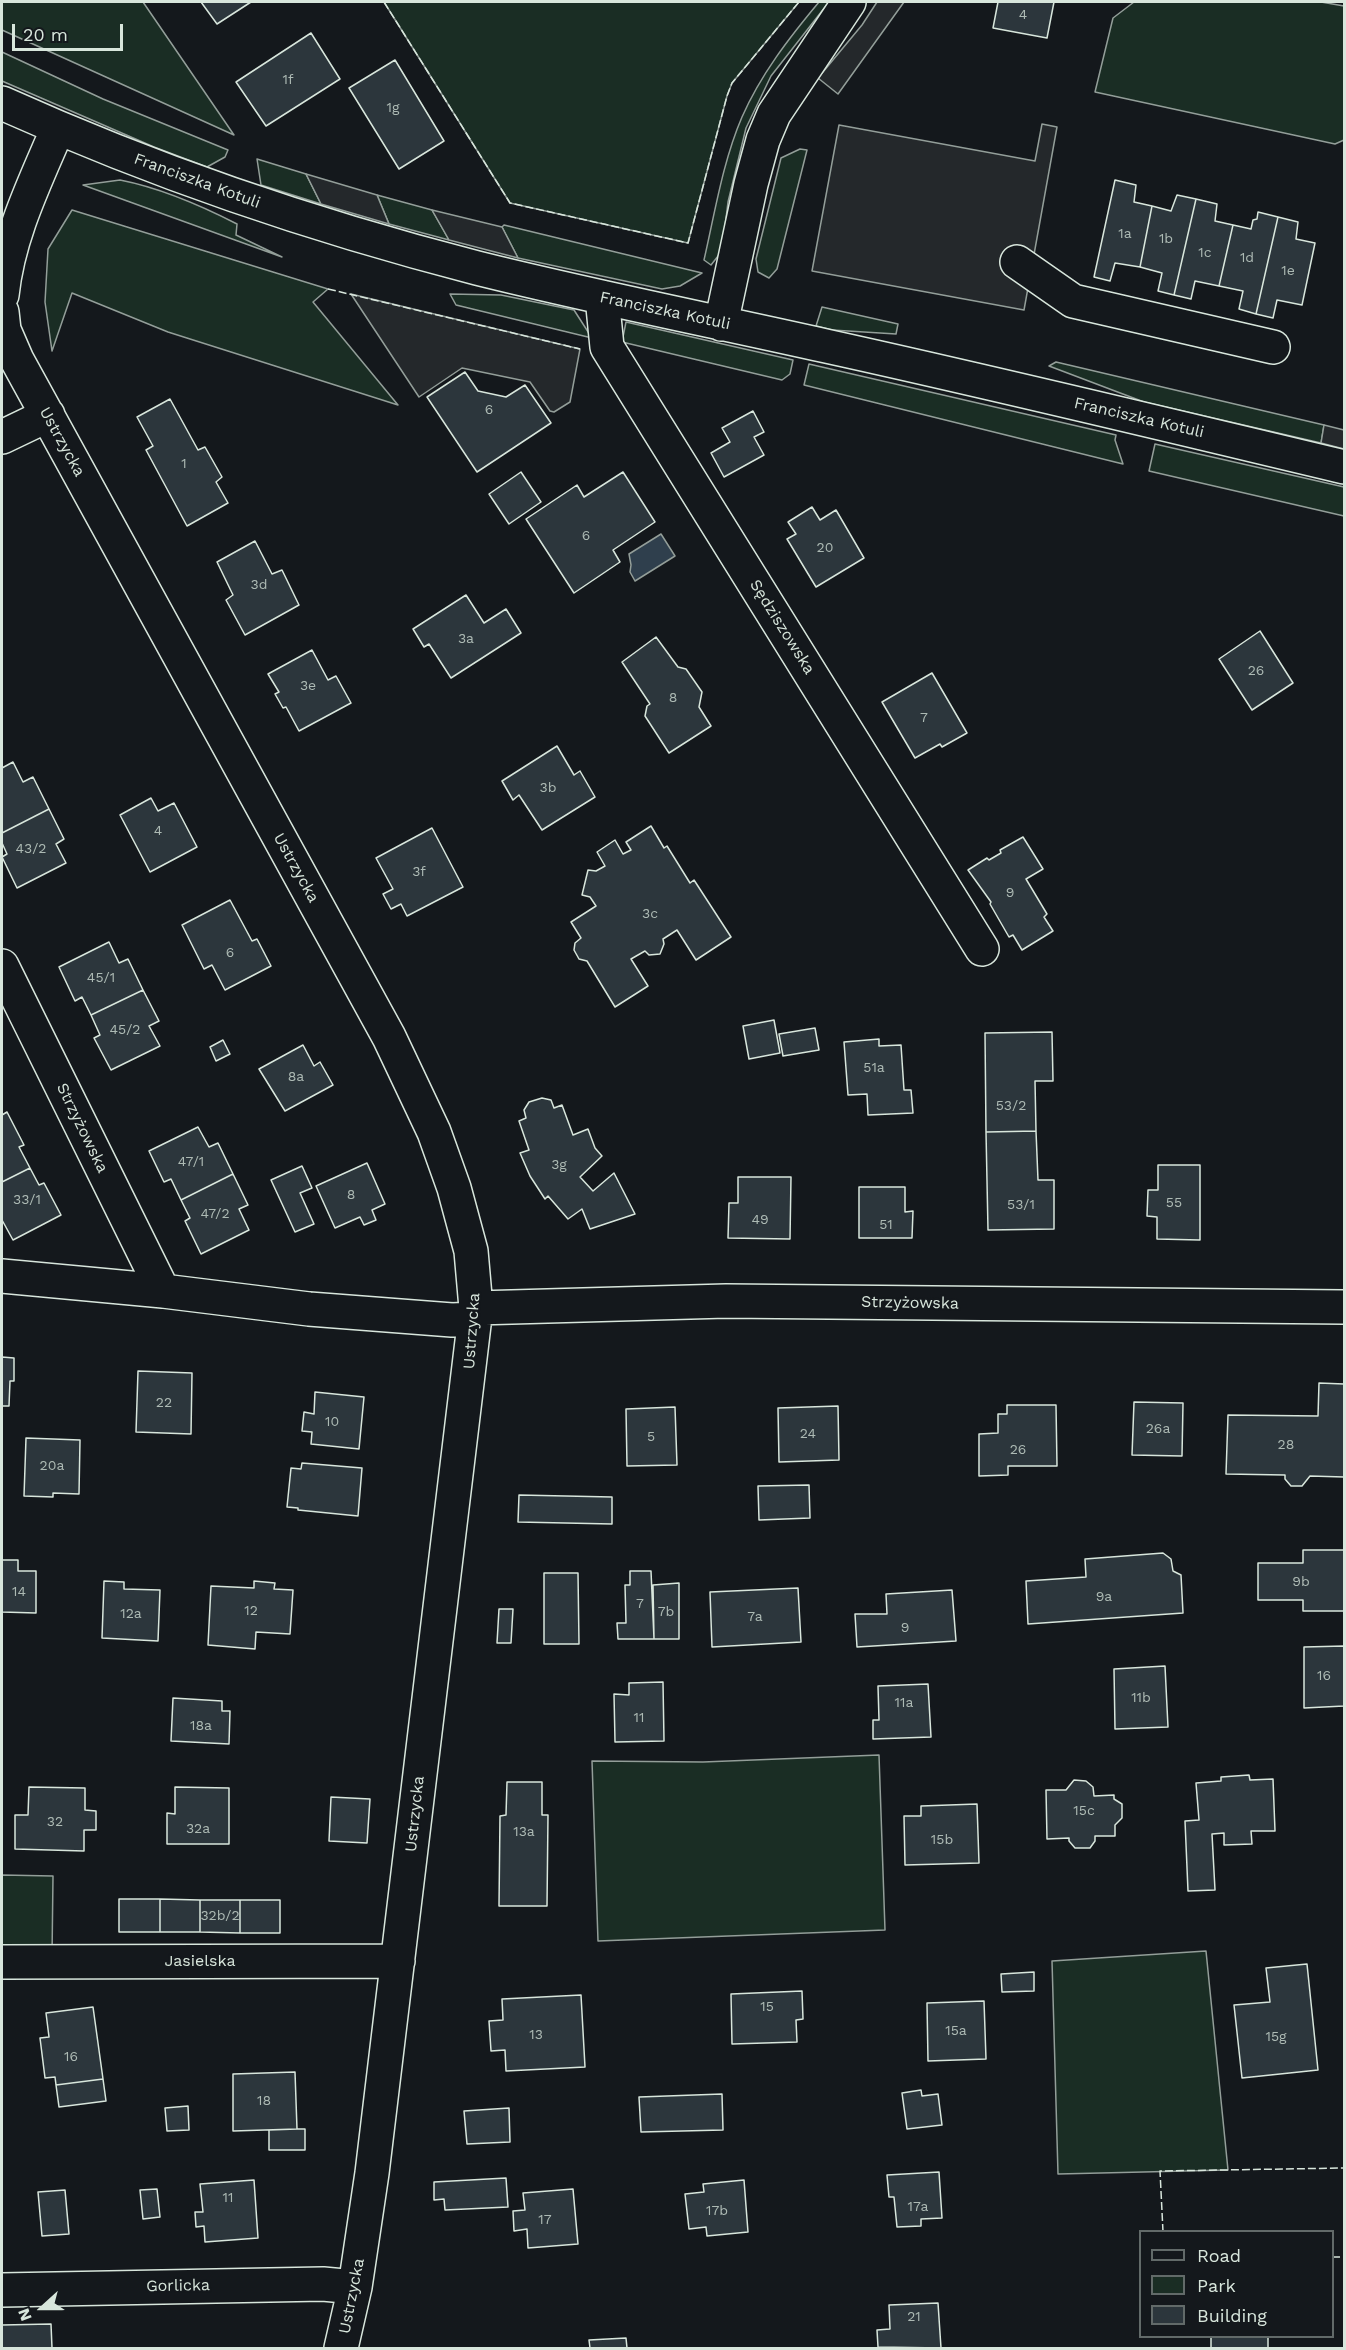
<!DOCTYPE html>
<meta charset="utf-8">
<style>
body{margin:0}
#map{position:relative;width:1346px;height:2350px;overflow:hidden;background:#14181c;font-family:"Work Sans",sans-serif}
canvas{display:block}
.frame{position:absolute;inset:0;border:3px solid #d8e6dc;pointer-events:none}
.legend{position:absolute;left:1139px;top:2230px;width:195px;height:108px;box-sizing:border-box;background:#14181c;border:2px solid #626a69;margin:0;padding:8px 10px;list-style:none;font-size:18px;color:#d8e6dc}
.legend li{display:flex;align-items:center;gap:12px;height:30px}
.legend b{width:30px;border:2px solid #626a69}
.north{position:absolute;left:12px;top:2278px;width:60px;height:60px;-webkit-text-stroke:4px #14181c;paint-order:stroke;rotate:249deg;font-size:16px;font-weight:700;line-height:24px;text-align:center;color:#d8e6dc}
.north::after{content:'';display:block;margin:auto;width:21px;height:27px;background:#d8e6dc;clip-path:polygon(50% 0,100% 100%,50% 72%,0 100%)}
.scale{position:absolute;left:12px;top:24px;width:111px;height:27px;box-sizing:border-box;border:3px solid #d8e6dc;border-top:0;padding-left:8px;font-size:18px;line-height:21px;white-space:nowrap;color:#d8e6dc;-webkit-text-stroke:4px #14181c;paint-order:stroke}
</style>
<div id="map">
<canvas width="1346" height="2350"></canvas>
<div class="frame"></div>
<ul class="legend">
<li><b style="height:8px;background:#14181c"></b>Road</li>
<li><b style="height:16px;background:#1a2d24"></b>Park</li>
<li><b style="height:16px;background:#2c363c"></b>Building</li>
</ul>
<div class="north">N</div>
<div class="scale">20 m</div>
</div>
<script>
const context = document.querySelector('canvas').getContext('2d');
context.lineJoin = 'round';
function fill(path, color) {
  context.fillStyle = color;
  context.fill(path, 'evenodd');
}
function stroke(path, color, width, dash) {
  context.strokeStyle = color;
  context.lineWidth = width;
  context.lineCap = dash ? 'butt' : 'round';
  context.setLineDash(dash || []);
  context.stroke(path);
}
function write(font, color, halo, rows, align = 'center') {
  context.font = font + ' "Work Sans",sans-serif';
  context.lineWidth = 4.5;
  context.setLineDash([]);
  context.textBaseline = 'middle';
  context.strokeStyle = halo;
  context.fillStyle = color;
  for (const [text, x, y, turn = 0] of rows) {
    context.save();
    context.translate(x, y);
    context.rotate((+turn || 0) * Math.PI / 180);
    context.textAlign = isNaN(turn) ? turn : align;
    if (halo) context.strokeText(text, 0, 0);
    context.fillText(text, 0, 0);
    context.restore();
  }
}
const green = new Path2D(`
 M2,2H143L234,135L2,30Z
 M384,2H799L732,83L727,96L688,243L510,203Z
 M819,2H829L771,76L746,128L728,202L722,251L711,265L704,260C715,212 723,161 742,117C761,74 789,38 819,2Z
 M1134,2H1321L1344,6V140L1335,144L1095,92L1113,18Z
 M2,52L103,99L228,150L225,157L207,167L154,147L2,81Z
 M800,149L807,150L777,269L769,278L758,272L756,259L781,158Z
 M257,159L306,174L321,204L261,185Z
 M120,180C161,188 200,205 237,224L236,235L282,257L83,185Z
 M377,195L432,210L449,240L389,224Z
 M72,210L328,289L313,302L398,405L168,332L72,293L52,351L45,302L48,249Z
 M504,225L702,273L680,286L662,289L518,258L502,227Z
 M450,294L501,295L574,310L592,338L456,305Z
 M822,307L898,324L896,334L832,330L816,326Z
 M626,322L793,360L790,374L782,380L622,342Z
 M1056,362L1324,425L1321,443L1144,402L1049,366Z
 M809,364L1116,435L1115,440L1123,464L804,385Z
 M1155,444L1344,487V516L1149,471Z
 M879,1755L885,1930L598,1941L592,1761L703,1762Z
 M2,1875L53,1876L52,1957H2Z
 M1206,1951L1228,2170L1058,2174L1052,1961Z`);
fill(green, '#1a2d24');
stroke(green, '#939e99', 1.5);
const parking = new Path2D(`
 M877,2H904L838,94L818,78L862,25Z
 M1042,124L1057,127L1024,310L812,271L839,125L1035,161Z
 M306,174L377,195L389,224L321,204Z
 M432,210L502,227L518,258L449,240Z
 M351,294L580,349L570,402L554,412L550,411L530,382L462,368L419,397Z
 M1324,425L1344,430V449L1321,443Z`);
fill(parking, '#24282b');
stroke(parking, '#939e99', 1.5);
const water = new Path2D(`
 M661,534L675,556L635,581L630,572L631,565L629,554Z`);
fill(water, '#2f3f4d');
stroke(water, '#939e99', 1.5);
const building = new Path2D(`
 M201,2H251L217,24Z
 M998,2H1054L1047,38L993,28Z
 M311,33L340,79L266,126L236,82Z
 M395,60L444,141L399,169L349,88Z
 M1115,180L1136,185L1134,202L1152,206L1140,267L1115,263L1110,281L1094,277Z
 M1177,195L1196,199L1174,295L1158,291L1162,273L1140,267L1152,206L1171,211Z
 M1196,199L1217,204L1215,221L1233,225L1219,286L1195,281L1191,299L1174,295Z
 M1258,212L1278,217L1256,314L1239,309L1243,291L1219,286L1233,225L1251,229L1253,220L1257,219Z
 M1278,217L1298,222L1296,239L1315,243L1302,305L1277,300L1273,318L1256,314Z
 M465,372L478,391L506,397L525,385L551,423L477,472L427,397Z
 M170,399L198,450L205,447L222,477L216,482L228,503L187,526L146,450L153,446L137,417Z
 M753,411L764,432L754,437L764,455L724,477L711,453L730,442L722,428Z
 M521,472L541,502L509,524L489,494Z
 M623,472L655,522L613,550L620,562L574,593L526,519L577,485L584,497Z
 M812,507L820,520L836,510L864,558L816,587L787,539L796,534L788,522Z
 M255,541L272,574L282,570L299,605L245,635L226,600L233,595L217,562Z
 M466,595L484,623L506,609L521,633L451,678L429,644L424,647L413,629Z
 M1260,631L1293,683L1252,710L1219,659Z
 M656,637L678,667L686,669L702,692L699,707L711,726L669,753L645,716L647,706L650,704L622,662Z
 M312,650L328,680L336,676L351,703L299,731L286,707L283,708L275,694L279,692L268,674Z
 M932,673L967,733L942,747L940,744L915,758L882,702Z
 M557,746L574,775L580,771L595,797L542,830L519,795L513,800L502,781Z
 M13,762L23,782L33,777L49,809L2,833V768Z
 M151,798L158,811L174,803L197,847L150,872L120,815Z
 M49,809L64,839L56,844L66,863L17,888L2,857L7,854L2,843V833Z
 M651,826L664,848L667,846L690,883L694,880L731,937L696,960L677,930L663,939L664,944L660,954L649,955L645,951L631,959L648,986L615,1007L587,961L579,959L574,950L575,943L581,938L571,922L596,906L590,897L582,895L588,870L596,871L605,866L597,852L615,840L623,854L631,850L626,842Z
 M432,828L463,887L407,916L401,904L391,909L383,894L393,889L376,858Z
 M1023,837L1043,869L1026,879L1047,914L1044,917L1053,931L1022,950L1013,935L1009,937L990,904L991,902L968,870L987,858L989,860L1001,853L1000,850Z
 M230,900L252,941L257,939L271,966L225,990L212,965L204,969L182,925Z
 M109,942L119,963L128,959L143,990L91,1015L82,997L75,1001L59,967Z
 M143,990L159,1021L149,1026L160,1046L111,1070L94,1038L100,1035L91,1015Z
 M774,1020L780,1053L749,1059L743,1026Z
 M815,1028L819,1050L783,1056L779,1034Z
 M1052,1032L1053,1081H1035L1036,1131L986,1132L985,1033Z
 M879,1039V1046L901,1045L904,1090H911L913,1113L868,1115L867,1094L848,1095L844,1042Z
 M223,1040L230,1054L216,1061L210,1047Z
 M303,1045L314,1066L320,1062L333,1085L285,1111L259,1069Z
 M542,1098L551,1100L554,1108L562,1105L573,1135L588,1129L595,1148L602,1156L580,1177L593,1191L614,1173L635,1214L590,1229L582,1209L568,1219L548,1196L545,1199L530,1176L520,1153L529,1150L519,1121L526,1118L524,1110L529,1102Z
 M7,1112L24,1145L19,1147L30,1168L2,1182V1115Z
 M198,1127L209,1147L218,1143L233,1174L181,1200L171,1179L164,1182L149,1151Z
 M1036,1131L1038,1180H1054V1229L988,1230L986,1132Z
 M367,1163L385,1204L372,1210L376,1220L364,1225L360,1217L335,1228L316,1186Z
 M1158,1165H1200V1240L1157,1239V1217L1147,1216L1148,1190H1158Z
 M302,1166L312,1188L300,1193L314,1224L295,1232L271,1180Z
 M30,1168L39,1185L44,1183L61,1215L13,1240L2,1220V1182Z
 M233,1174L248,1205L239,1209L249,1230L201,1254L185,1221L190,1218L181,1200Z
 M738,1177H791L790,1239L728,1238L729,1203H738Z
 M859,1187H905V1212L913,1211L912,1238H859Z
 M2,1357L14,1358V1381H10L9,1406H2Z
 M138,1371L192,1373L191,1434L136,1432Z
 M1319,1383L1344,1384V1477L1310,1476L1302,1486H1291L1285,1479V1475L1226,1474L1228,1415L1318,1416Z
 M315,1392L364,1397L359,1449L311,1444L312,1432L302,1431L304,1412L314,1414Z
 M1134,1402L1183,1403L1182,1456L1132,1455Z
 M1007,1405H1056L1057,1466H1008V1475L979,1476V1434L998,1433V1414H1007Z
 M838,1406L839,1460L779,1462L778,1408Z
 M675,1407L677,1465L627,1466L626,1409Z
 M26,1438L80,1440L79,1494L53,1493V1497L24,1496Z
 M302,1463L362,1468L358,1516L298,1510V1508L287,1507L291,1468L301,1469Z
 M809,1485L810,1518L759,1520L758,1486Z
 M519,1495L612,1497V1524L518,1522Z
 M1303,1550H1344V1611H1303V1600H1258V1563H1303Z
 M1163,1553L1171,1559L1173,1571L1181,1575L1183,1613L1028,1624L1026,1581L1086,1577L1085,1559Z
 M2,1560H18V1571H36V1613L2,1612Z
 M630,1571H651L654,1639H618L617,1623H626L625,1585H630Z
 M544,1573H578L579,1644H544Z
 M104,1581L124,1582V1589L160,1590L158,1641L102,1638Z
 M254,1581L275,1583L274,1589L293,1590L290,1634L256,1632L255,1649L208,1645L211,1586L254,1588Z
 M679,1583V1639H654L653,1585Z
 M798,1588L801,1642L712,1647L710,1592Z
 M952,1590L956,1641L857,1647L855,1614H887L886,1594Z
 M499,1609H513L511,1643H497Z
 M1344,1646V1706L1304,1708V1647Z
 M1165,1666L1168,1727L1115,1729L1114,1669Z
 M663,1682L664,1741L615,1742L614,1694L629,1695V1683Z
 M928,1684L931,1737L873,1739V1720H879L878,1686Z
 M173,1698L222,1701V1711H230L229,1744L171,1741Z
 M1249,1775L1250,1780L1273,1779L1275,1831H1251L1252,1844L1224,1845V1833L1212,1834L1215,1890L1188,1891L1185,1821L1199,1820L1196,1783L1221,1781V1777Z
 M1074,1780L1086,1781L1093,1787L1094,1796L1114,1795V1799L1122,1804V1818L1115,1825V1836H1095V1841L1090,1848H1075L1069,1841V1838L1047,1839L1046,1790H1066Z
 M507,1782H542V1815H548L547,1906H499L500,1816L506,1815Z
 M29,1787L85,1788V1810L96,1811V1830H84V1851L15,1849V1815H28Z
 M175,1787L229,1788V1844H167V1813L175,1814Z
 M331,1797L370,1799L367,1843L329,1841Z
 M977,1804L979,1863L905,1865L904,1816H921V1806Z
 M119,1899H160V1932H119Z
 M160,1899L200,1900V1932H160Z
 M200,1900H240V1933L200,1932Z
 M240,1900H280V1933H240Z
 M1307,1964L1318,2070L1242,2078L1234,2005L1270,2002L1266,1968Z
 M1034,1972V1991L1002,1992L1001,1974Z
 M802,1991L803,2019L796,2020L797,2042L732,2044L731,1994Z
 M581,1995L585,2067L506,2071L505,2050L491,2051L489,2021L503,2020L502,1999Z
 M984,2001L986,2059L928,2061L927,2003Z
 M93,2007L103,2079L56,2085L55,2077L45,2078L40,2038L49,2037L46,2013Z
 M295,2072L297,2129L233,2131V2074Z
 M103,2079L106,2101L59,2107L56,2085Z
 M921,2090L922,2096L938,2094L942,2125L907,2129L902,2093Z
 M722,2094L723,2130L641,2132L639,2097Z
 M188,2106L189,2130L167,2131L165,2108Z
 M509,2108L510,2142L467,2144L464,2111Z
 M297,2129H305V2150H269V2130Z
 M939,2172L942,2218L921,2219V2226L897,2227L894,2197H889L887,2175Z
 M506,2178L508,2207L445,2210L444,2199L434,2200V2182Z
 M254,2180L258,2238L205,2242L204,2226L196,2227L195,2212H203L200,2184Z
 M744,2180L748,2232L707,2236L706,2227L689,2229L685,2194L704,2192L703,2184Z
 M157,2189L160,2217L143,2219L140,2190Z
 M573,2189L578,2244L528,2248L527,2229L514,2231L513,2211L525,2210L523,2193Z
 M65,2190L69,2234L42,2236L38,2192Z
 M938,2303L941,2348L878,2347L877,2330L890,2329L889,2305Z
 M51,2324L52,2348H2V2325Z
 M1268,2336V2348H1211V2337Z
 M626,2338L627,2348H590L589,2340Z`);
fill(building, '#2c363c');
stroke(building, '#d8e6dc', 1.5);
const minor = new Path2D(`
 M2,103C155,172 314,226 477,268C593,297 710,320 826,346C999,384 1172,426 1344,467
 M1017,262L1073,301L1273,347
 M2,295C8,236 35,182 58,128
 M602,297L607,347L982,949
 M2,312L4,330L17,360L389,1037L434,1132L454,1188L471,1251L476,1308L372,2173L355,2287L341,2348
 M721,324L751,184L763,140L774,114L849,2
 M2,437L48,415
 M2,966L163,1291
 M2,1276L163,1291L309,1309L452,1320L475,1319
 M476,1308L726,1301L1344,1307
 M2,1962L398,1961
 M2,2290L323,2284L355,2287`);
stroke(minor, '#d8e6dc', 36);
stroke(minor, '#14181c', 33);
stroke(new Path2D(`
 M384,2L510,203L688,243L727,96L732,83L799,2
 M328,289L580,349
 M1163,2232L1160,2171L1344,2168
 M1332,2257H1344`), '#d8e6dc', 1.5, [8, 3]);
write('14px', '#adbab4', null, [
 ["4",1023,15],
 ["1f",288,80],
 ["1g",393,108],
 ["1a",1125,234],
 ["1b",1166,239],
 ["1c",1205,253],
 ["1d",1247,258],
 ["1e",1288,271],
 ["6",489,410],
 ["1",184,464],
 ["6",586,536],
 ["20",825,548],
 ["3d",259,585],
 ["3a",466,639],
 ["26",1256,671],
 ["3e",308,686],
 ["8",673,698],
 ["7",924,718],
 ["3b",548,788],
 ["4",158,831],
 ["43/2",31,849],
 ["3f",419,872],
 ["9",1010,893],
 ["3c",650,914],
 ["6",230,953],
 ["45/1",101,978],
 ["45/2",125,1030],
 ["51a",874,1068],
 ["8a",296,1077],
 ["53/2",1011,1106],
 ["47/1",191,1162],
 ["3g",559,1165],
 ["8",351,1195],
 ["33/1",27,1200],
 ["55",1174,1203],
 ["53/1",1021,1205],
 ["47/2",215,1214],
 ["49",760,1220],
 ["51",886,1225],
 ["22",164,1403],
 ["10",332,1422],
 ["26a",1158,1429],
 ["24",808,1434],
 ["5",651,1437],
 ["28",1286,1445],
 ["26",1018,1450],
 ["20a",52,1466],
 ["9b",1301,1582],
 ["14",19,1592],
 ["9a",1104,1597],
 ["7",640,1604],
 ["12",251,1611],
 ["7b",666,1612],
 ["12a",131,1614],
 ["7a",755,1617],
 ["9",905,1628],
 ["16",1324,1676],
 ["11b",1141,1698],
 ["11a",904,1703],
 ["11",639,1718],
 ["18a",201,1726],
 ["15c",1084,1811],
 ["32",55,1822],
 ["32a",198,1829],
 ["13a",524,1832],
 ["15b",942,1840],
 ["32b/2",220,1916],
 ["15",767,2007],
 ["15a",956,2031],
 ["13",536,2035],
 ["15g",1276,2037],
 ["16",71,2057],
 ["18",264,2101],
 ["11",228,2198],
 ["17a",918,2207],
 ["17b",717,2211],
 ["17",545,2220],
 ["21",914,2317]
]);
write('16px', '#d8e6dc', '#14181c', [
 ["Franciszka Kotuli",197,181,20],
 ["Franciszka Kotuli",665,311,12],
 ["Franciszka Kotuli",1139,418,13],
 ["Ustrzycka",62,442,61],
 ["Sędziszowska",782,627,58],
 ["Ustrzycka",296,868,61],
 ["Strzyżowska",82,1128,64],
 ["Strzyżowska",910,1303,1],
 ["Ustrzycka",472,1331,-86],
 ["Ustrzycka",415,1814,-84],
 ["Jasielska",200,1961],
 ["Gorlicka",178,2286,-1],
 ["Ustrzycka",352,2296,-79]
]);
</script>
